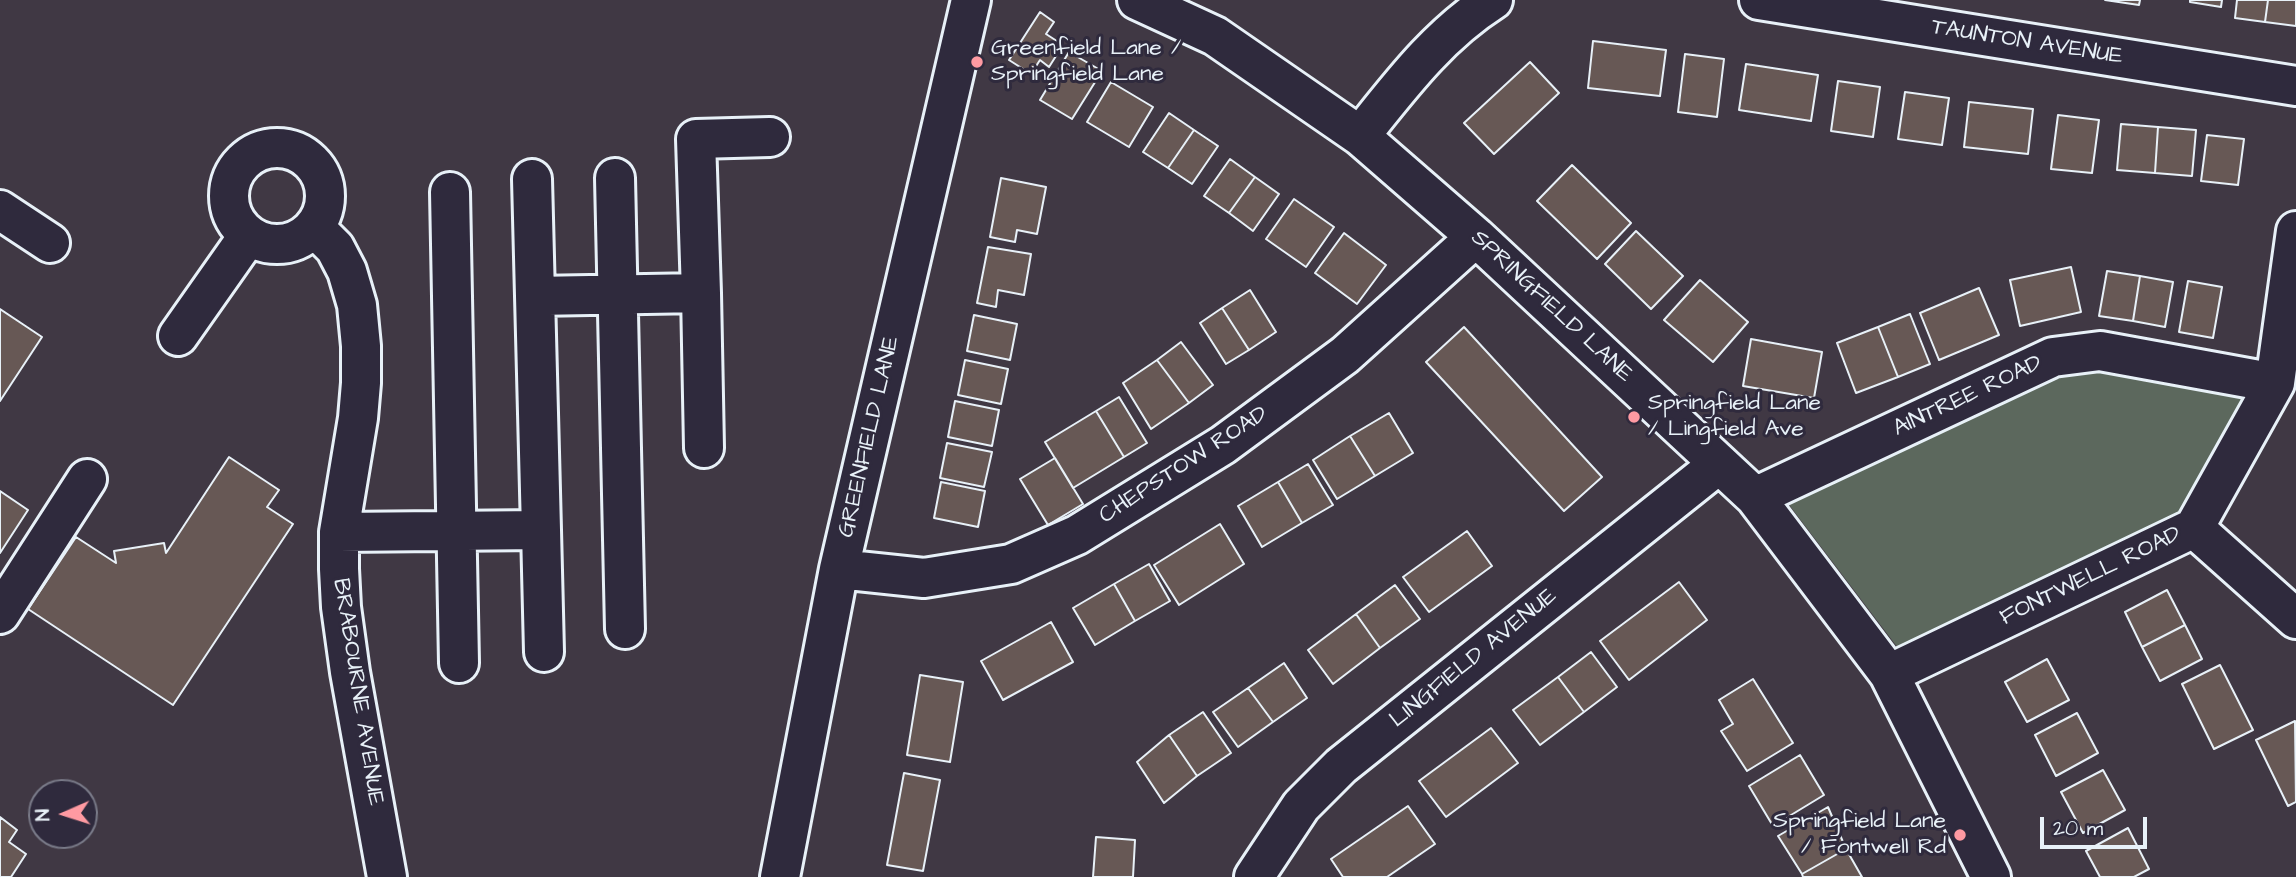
<!DOCTYPE html>
<style>
body{margin:0}
#map{position:relative;width:2296px;height:877px;overflow:hidden;background:#403844;font-family:"Architects Daughter",sans-serif}
canvas{display:block}
.north{position:absolute;left:28px;top:779px;width:70px;height:70px;box-sizing:border-box;background:#2f2a3d;border:2px solid #797a88;border-radius:50%;rotate:267deg;font-size:19px;font-weight:700;line-height:28px;text-align:center;color:#e8f1f8}
.north::after{content:'';display:block;margin:auto;width:24px;height:32px;background:#ff9aa2;clip-path:polygon(50% 0,100% 100%,50% 72%,0 100%)}
.scale{position:absolute;left:2040px;top:817px;width:107px;height:32px;box-sizing:border-box;border:4px solid #e8f1f8;border-top:0;padding-left:9px;font-size:21px;line-height:24px;white-space:nowrap;color:#e8f1f8;-webkit-text-stroke:5px #2f2a3d;paint-order:stroke}
</style>
<div id="map">
<canvas width="2296" height="877"></canvas>
<div class="north">N</div>
<div class="scale">20 m</div>
</div>
<script>
const context = document.querySelector('canvas').getContext('2d');
context.lineJoin = 'round';
function fill(path, color) {
  context.fillStyle = color;
  context.fill(path, 'evenodd');
}
function stroke(path, color, width, dash) {
  context.strokeStyle = color;
  context.lineWidth = width;
  context.lineCap = dash ? 'butt' : 'round';
  context.setLineDash(dash || []);
  context.stroke(path);
}
function write(font, color, halo, rows, align = 'center') {
  context.font = font + ' "Architects Daughter",sans-serif';
  context.lineWidth = 6;
  context.setLineDash([]);
  context.textBaseline = 'middle';
  context.strokeStyle = halo;
  context.fillStyle = color;
  for (const [text, x, y, turn = 0] of rows) {
    context.save();
    context.translate(x, y);
    context.rotate((+turn || 0) * Math.PI / 180);
    context.textAlign = isNaN(turn) ? turn : align;
    if (halo) context.strokeText(text, 0, 0);
    context.fillText(text, 0, 0);
    context.restore();
  }
}
fill(new Path2D(`
 M2096,360L2256,390L2183,523L1901,652L1777,489Z`), '#5c685d');
const building = new Path2D(`
 M2105,0H2140L2139,5Z
 M2190,0H2222L2221,7L2190,2Z
 M2237,0H2268L2265,22L2235,18Z
 M2268,0H2296V26L2265,22Z
 M1040,12L1054,22L1046,34L1063,45L1049,67L1040,60L1031,74L1009,60Z
 M1593,41L1666,50L1660,96L1588,88Z
 M1069,52L1102,71L1072,119L1040,100Z
 M1685,54L1724,59L1717,117L1678,112Z
 M1530,62L1559,93L1494,154L1464,123Z
 M1746,64L1818,75L1811,121L1739,110Z
 M1838,81L1880,87L1873,137L1831,131Z
 M1111,82L1153,107L1129,147L1087,122Z
 M1905,92L1949,98L1942,145L1898,139Z
 M1969,102L2033,109L2028,154L1964,147Z
 M1169,113L1194,130L1168,168L1143,152Z
 M2058,115L2099,120L2092,173L2051,169Z
 M2121,124L2158,127L2155,173L2117,170Z
 M2158,127L2196,130L2192,176L2155,173Z
 M1194,130L1218,146L1192,184L1168,168Z
 M2207,135L2244,139L2238,185L2201,181Z
 M1230,159L1255,177L1229,213L1204,196Z
 M1572,165L1631,223L1597,259L1537,201Z
 M1255,177L1279,194L1253,231L1229,213Z
 M1001,178L1046,187L1037,234L1017,230L1015,242L990,237Z
 M1294,199L1334,227L1306,267L1266,239Z
 M1636,231L1683,276L1651,309L1605,264Z
 M1344,233L1386,265L1357,304L1315,273Z
 M988,247L1031,254L1024,295L998,290L996,307L977,303Z
 M2071,267L2081,312L2020,326L2010,280Z
 M2107,271L2140,276L2133,321L2099,316Z
 M2140,276L2173,282L2165,327L2133,321Z
 M1700,280L1748,322L1713,362L1664,320Z
 M2188,281L2222,287L2213,338L2179,332Z
 M1979,288L1999,335L1939,360L1920,313Z
 M1250,290L1276,332L1249,350L1222,308Z
 M1222,308L1249,350L1226,364L1200,323Z
 M0,309L42,337L0,401Z
 M1910,314L1930,364L1898,377L1878,327Z
 M974,315L1017,324L1010,360L967,351Z
 M1464,327L1602,477L1564,511L1426,362Z
 M1878,327L1898,377L1856,393L1837,343Z
 M1751,339L1822,352L1814,398L1743,386Z
 M1181,342L1213,385L1189,403L1157,360Z
 M965,360L1008,369L1001,404L958,395Z
 M1157,360L1189,403L1151,429L1123,383Z
 M1119,397L1147,443L1124,457L1096,411Z
 M955,401L999,410L992,446L948,437Z
 M1096,411L1124,457L1073,488L1045,442Z
 M1389,413L1413,453L1375,476L1350,436Z
 M1350,436L1375,476L1337,499L1313,460Z
 M947,443L992,452L984,487L940,478Z
 M229,457L279,490L267,507L293,524L173,705L28,609L76,537L116,563L114,551L164,543L166,553Z
 M1055,458L1083,504L1048,525L1020,479Z
 M1308,464L1333,505L1302,523L1278,482Z
 M941,482L985,491L978,527L934,518Z
 M1278,482L1302,523L1262,547L1238,506Z
 M0,491L28,510L0,553Z
 M1220,524L1244,564L1179,605L1154,565Z
 M1467,531L1492,566L1429,612L1403,577Z
 M1149,564L1170,601L1135,621L1114,584Z
 M1679,582L1707,620L1629,680L1600,641Z
 M1114,584L1135,621L1095,645L1073,608Z
 M1395,585L1420,619L1380,648L1356,614Z
 M2167,590L2185,625L2142,647L2125,612Z
 M1356,614L1380,648L1333,684L1308,650Z
 M1051,622L1073,662L1003,700L981,661Z
 M2185,625L2202,659L2160,681L2142,647Z
 M1591,652L1617,687L1584,712L1558,677Z
 M2047,659L2069,700L2027,722L2005,682Z
 M1284,663L1307,698L1273,722L1248,688Z
 M2220,665L2253,730L2214,749L2182,684Z
 M920,675L963,682L950,762L907,755Z
 M1558,677L1584,712L1540,745L1513,710Z
 M1753,679L1793,743L1747,771L1721,731L1733,724L1719,700Z
 M1248,688L1273,722L1238,747L1213,712Z
 M1203,712L1231,753L1197,776L1169,735Z
 M2077,713L2098,753L2056,776L2035,735Z
 M2295,721L2296,802L2288,806L2256,740Z
 M1491,728L1518,763L1446,817L1419,781Z
 M1169,735L1197,776L1164,803L1137,762Z
 M1800,755L1824,795L1773,826L1749,786Z
 M2103,770L2125,810L2083,833L2061,792Z
 M904,773L940,780L923,871L887,865Z
 M1408,806L1435,844L1387,877H1343L1331,859Z
 M1828,807L1846,849L1802,874L1778,836Z
 M0,817L17,830L9,842L26,854L11,877H0Z
 M2128,828L2149,869L2134,877H2100L2086,851Z
 M1096,837L1135,840L1133,877H1093Z
 M1846,849L1862,877H1803L1802,874Z`);
fill(building, '#675855');
stroke(building, '#e8f1f8', 2);
const minor = new Path2D(`
 M1137,0L1215,36L1360,136L1476,237L1755,497L1889,674L1991,877
 M1759,0L2296,86
 M1360,136C1400,86 1438,35 1493,0
 M229 196a48 48 0 1 1 96 0a48 48 0 1 1-96 0Z
 M615,178L625,629
 M532,179L535,296
 M450,192L459,663
 M0,210L50,243
 M314,227L335,248L347,271L357,305L361,346V383L358,418L339,532V569L341,607L350,672L387,877
 M701,293L704,448
 M178,336L249,235
 M1755,497L2053,357L2100,351L2275,383
 M2194,528L2296,619
 M541,530L544,652
 M339,532L541,530L535,296L701,293L696,139L770,137
 M839,569L924,578L1011,564L1077,535L1223,445L1345,355L1476,237
 M0,614L87,479
 M1889,674L2194,528L2275,383L2296,231
 M780,877L839,569L971,0
 M1254,877L1301,806L1341,766L1719,464`);
stroke(minor, '#e8f1f8', 44);
stroke(minor, '#2f2a3d', 38);
for (const [x, y, r, color] of [
 [977,62,7,"#ff9aa2"],
 [1634,417,7,"#ff9aa2"],
 [1960,835,7,"#ff9aa2"]
]) {
  const dot = new Path2D();
  dot.arc(x, y, r, 0, 2 * Math.PI);
  context.fillStyle = color;
  context.fill(dot);
  stroke(dot, '#2f2a3d', 2.5);
}
write('23px', '#e8f1f8', '#2f2a3d', [
 ["TAUNTON AVENUE",2027,43,9],
 ["SPRINGFIELD LANE",1551,307,43],
 ["AINTREE ROAD",1968,397,-25],
 ["GREENFIELD LANE",870,437,-77],
 ["CHEPSTOW ROAD",1184,466,-33],
 ["FONTWELL ROAD",2091,577,-26],
 ["LINGFIELD AVENUE",1474,659,-39],
 ["BRABOURNE AVENUE",357,692,81]
]);
write('23px', '#e8f1f8', '#2f2a3d', [
 ["Greenfield Lane /",991,49],
 ["Springfield Lane",991,75],
 ["Springfield Lane",1648,404],
 ["/ Lingfield Ave",1648,430],
 ["Springfield Lane",1946,822,"right"],
 ["/ Fontwell Rd",1946,848,"right"]
], 'left');
</script>
